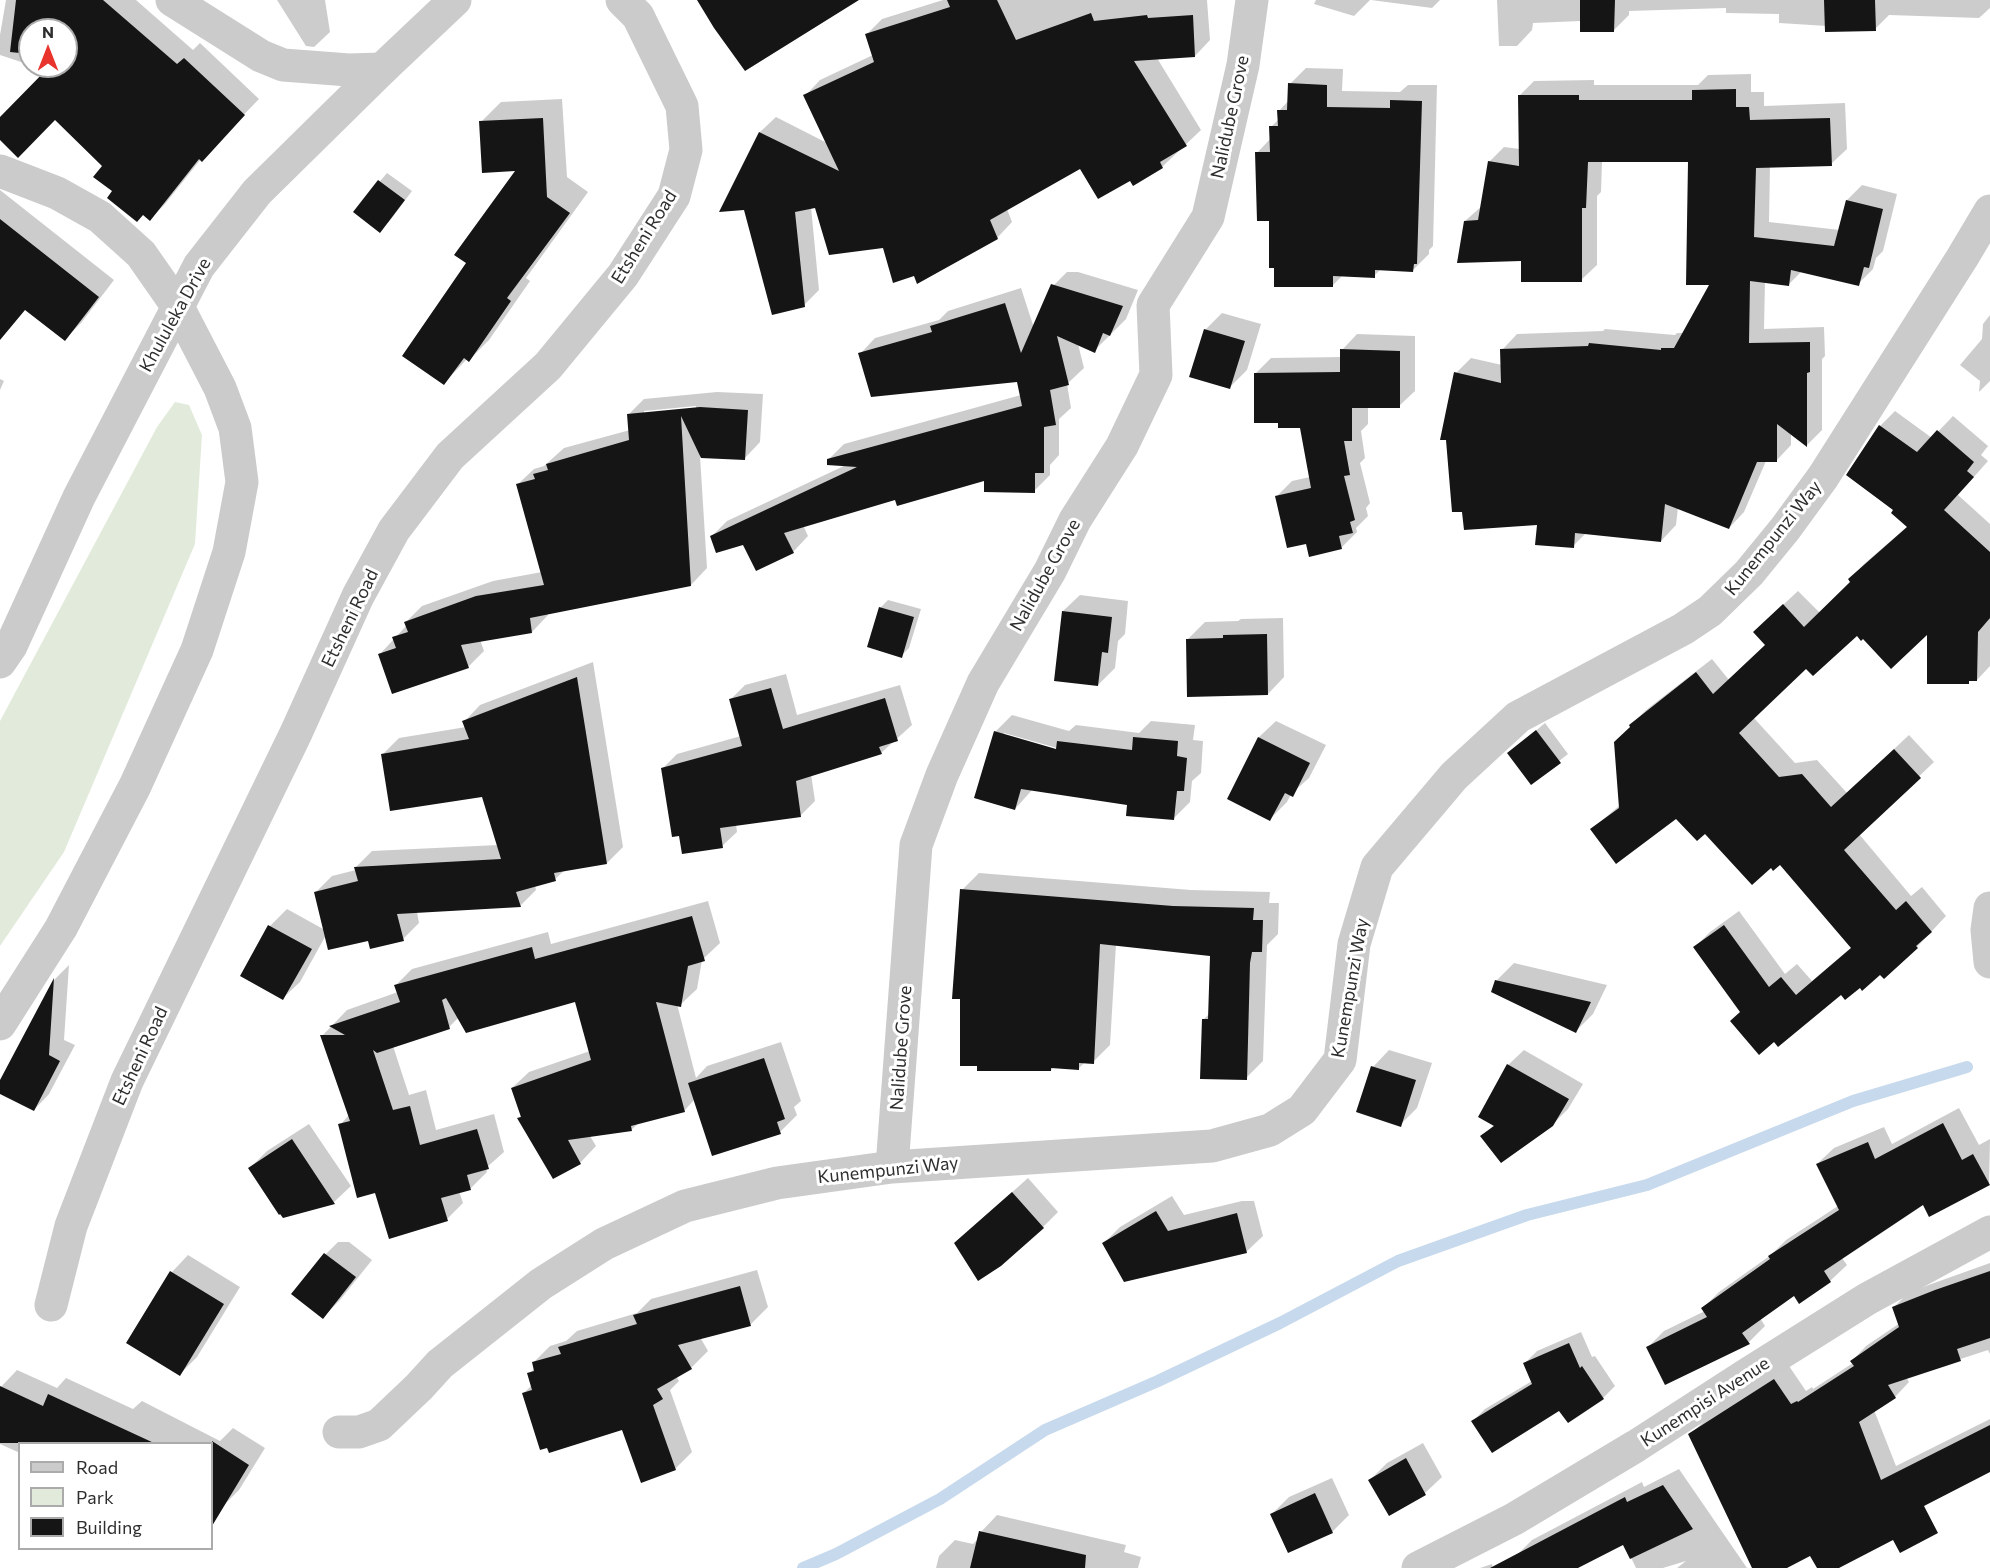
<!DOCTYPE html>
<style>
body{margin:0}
#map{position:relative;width:1990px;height:1568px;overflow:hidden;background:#fff;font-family:Commissioner,sans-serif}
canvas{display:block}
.legend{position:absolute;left:18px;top:1442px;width:195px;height:108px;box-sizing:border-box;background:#fff;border:2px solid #ababab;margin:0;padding:8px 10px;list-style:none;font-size:18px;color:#2e2e2e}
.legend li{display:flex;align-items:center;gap:12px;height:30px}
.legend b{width:30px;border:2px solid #ababab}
.north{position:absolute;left:18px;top:18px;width:60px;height:60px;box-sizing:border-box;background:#fff;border:2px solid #ababab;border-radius:50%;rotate:0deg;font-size:16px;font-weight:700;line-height:24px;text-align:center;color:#2e2e2e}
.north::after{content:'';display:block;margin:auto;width:21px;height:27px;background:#e8342d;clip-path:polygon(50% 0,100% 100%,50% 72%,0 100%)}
</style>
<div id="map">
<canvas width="1990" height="1568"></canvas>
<ul class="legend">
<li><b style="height:8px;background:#cbcbcb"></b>Road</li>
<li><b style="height:16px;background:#e2ebdb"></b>Park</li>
<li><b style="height:16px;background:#151515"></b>Building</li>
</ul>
<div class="north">N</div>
</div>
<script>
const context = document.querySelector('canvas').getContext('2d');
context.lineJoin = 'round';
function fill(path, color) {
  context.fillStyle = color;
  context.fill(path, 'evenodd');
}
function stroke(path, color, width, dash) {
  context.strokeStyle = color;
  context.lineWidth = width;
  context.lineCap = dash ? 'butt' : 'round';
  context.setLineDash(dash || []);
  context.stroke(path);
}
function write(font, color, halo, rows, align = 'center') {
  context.font = font + ' Commissioner,sans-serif';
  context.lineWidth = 6;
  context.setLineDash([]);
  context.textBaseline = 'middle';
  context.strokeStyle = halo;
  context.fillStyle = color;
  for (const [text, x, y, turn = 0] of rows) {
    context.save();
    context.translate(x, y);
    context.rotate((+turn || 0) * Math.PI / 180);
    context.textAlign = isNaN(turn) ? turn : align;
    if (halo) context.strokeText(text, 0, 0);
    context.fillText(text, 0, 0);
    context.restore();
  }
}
fill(new Path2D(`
 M175,402L189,405L202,435L195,544L64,852L0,946V721L157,427Z`), '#e2ebdb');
fill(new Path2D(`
 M6,0H136L193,50L200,43L259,99L201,159L165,204L150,219L114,191L104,166L55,118L0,138V119L47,71L33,66H66V30H30V65L0,55V35Z
 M277,0H325L330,32L314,47L306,46Z
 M943,0H1207L1210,40L1195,56L1157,58L1201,130L1162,167L1134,184L1131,178L1081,167L1007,209L1012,222L997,238L915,274L884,246L816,206L811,207L819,290L804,305L745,208L721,210L760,132L776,117L827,143L805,96L820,80L873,55L867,34L882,19Z
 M1316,0H1370L1354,16L1314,4Z
 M1371,0H1440L1432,8Z
 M1497,0H1990V8L1979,18L1889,15L1875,29L1779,23V14L1726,13V8L1629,11V15L1613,31L1581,21L1533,23L1532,30L1517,46H1499Z
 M1306,68L1343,69L1342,91L1400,92L1408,85H1437L1433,246L1429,250V254L1413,270L1381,269L1374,276L1343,275L1332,286L1271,220L1257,153L1271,138V127L1279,119V111L1289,100L1290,84Z
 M1751,74V92H1764V106L1845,103L1847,149L1831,164L1770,166L1769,222L1840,230L1847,200L1862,185L1897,194L1883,251L1876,258L1873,269L1858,284L1802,271L1789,284L1765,281L1764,329L1824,327L1825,356L1822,359V430L1807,445L1791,433V445L1776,461H1766L1744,512L1729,528L1678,507L1676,525L1661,541L1586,533L1573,546L1539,523L1456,373L1471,358L1502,365V350L1517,334L1603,331L1605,329L1675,335L1677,333H1684L1712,283L1689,161H1602L1601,192L1597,196V265L1581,280L1522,259L1465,221L1482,206L1489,162L1504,147L1520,149L1519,96L1534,81L1594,80V85H1698L1708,75Z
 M562,99L567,177L588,192L526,278L530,281L489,340L469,360L467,359L444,383L468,263L518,170L481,122L501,102Z
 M387,173L412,191L388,223L355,211Z
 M0,190L114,280L81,323L65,339L25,308L0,294Z
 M1067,272H1078L1138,290L1126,319L1094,351L1078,344L1084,368L1067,384L1071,408L1059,419V455L1050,465V475L1034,491L986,479L896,499L803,525L808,536L793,552L711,537L727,521L846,465L828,460L844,444L1021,395L1018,381L860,354L875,338L939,320L948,311L1021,288L1034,328L1051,288Z
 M1222,313L1261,324L1247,370L1230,387L1205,330Z
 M1990,315V381L1979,392L1980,381L1960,365L1982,339L1983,324Z
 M1357,334L1415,336V391L1399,406H1368V424L1361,431L1365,458L1360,463L1370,503L1366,508L1368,516L1356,528L1357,532L1341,548L1307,542L1276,497L1292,481L1310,477L1302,426L1279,421L1255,374L1271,358L1342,357V350Z
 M0,379L4,381L0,390Z
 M717,392L763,394L760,442L744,459L700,456L707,568L691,585L547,613L548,615L532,632L480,640L484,651L468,667L380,654L407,625L406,622L422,606L493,581L542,572L517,485L534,469L544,466L564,448L630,430L628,415L644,399ZM696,406V409L644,414V411Z
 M1895,411L1932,438L1953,416L1988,446L1981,455L1988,461L1958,495L1990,524V666L1977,680H1971L1968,682L1929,632L1863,637L1857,634L1807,667L1753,717L1795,763L1817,760L1847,793L1909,735L1934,762L1859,834L1911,896L1922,887L1946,916L1917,947L1860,986L1841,992L1741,1011L1695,947L1710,932L1739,911L1785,974L1797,964L1812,981L1852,947L1780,863L1705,832L1677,817L1592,829L1620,805L1631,725L1646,710L1712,659L1729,680L1767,645L1770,617L1798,591L1820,613L1852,582L1850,579L1864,564L1908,526L1895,510L1880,426Z
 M1080,595L1128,601L1125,634L1118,641L1115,668L1098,685L1063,611Z
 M888,600L921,609L909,648L901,656L880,608Z
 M1283,618L1284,677L1268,694L1188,639L1205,622L1238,621L1241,619Z
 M593,662L623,847L607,863L565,870L555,879L535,885L536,890L520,906L417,912L419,923L403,939H369L326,935L300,982L283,998L242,976L270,926L287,909L325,930L316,892L332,876L356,870V867L372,851L498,845L483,795L383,754L399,738L466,727L464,722L480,705Z
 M786,674L797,715L900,685L912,725L881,753L811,774L815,801L800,816L736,824L737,832L722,846L662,769L677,754L741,736L731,699L745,685Z
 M1012,715L1069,731L1076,725L1139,733L1151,721L1195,725L1193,740L1203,741L1201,773L1192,781L1190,802L1173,819L1128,803L1032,790L1015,809L995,732ZM1004,733L1064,750L1063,753L1004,736Z
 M1276,721L1326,745L1309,778L1291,794L1287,802L1270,819L1229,799L1259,737Z
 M1545,723L1568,754L1531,783L1509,753Z
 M979,873L1191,890L1270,892L1269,903H1279L1278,934L1267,945L1263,1061L1246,1078L1203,1020L1209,1014L1211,954L1116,944L1110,1045L1093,1062H1085L1078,1069L1054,1067L1051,1070L962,890Z
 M708,901L720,943L702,960L697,989L680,1005L677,1004L696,1078L707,1066L781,1042L801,1101L794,1107L797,1115L780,1132L695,1099L684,1111L639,1123L631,1130L590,1136L596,1146L580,1163L519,1118L522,1115L512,1088L529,1072L590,1051L576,1001L459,1017L449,1027L393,1046L409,1095L426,1090L436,1130L494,1114L504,1152L486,1168L487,1172L471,1188L459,1191L463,1203L447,1219L376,1191L340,1125L349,1115L322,1036L347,1010L398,992L396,985L412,969L548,932L551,944Z
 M1514,963L1607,985L1593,1014L1576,1031L1497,980Z
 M69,965L64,1040L75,1045L49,1094L34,1110L0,1093V1083L55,979Z
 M1389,1050L1432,1063L1417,1108L1400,1125L1373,1067Z
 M1524,1050L1583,1084L1568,1109L1552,1125L1482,1136L1494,1125L1508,1065Z
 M1959,1108L1979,1145L1990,1139L1989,1184L1923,1203L1842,1258L1847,1265L1830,1281L1794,1294L1760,1318L1765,1326L1749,1342L1665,1383L1648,1347L1664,1331L1705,1311L1703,1308L1719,1292L1771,1255L1786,1240L1838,1206L1817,1164L1834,1148L1884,1127L1892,1144Z
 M309,1124L351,1186L334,1202L283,1216L250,1168L267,1151Z
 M1028,1178L1058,1212L1043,1227L972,1228Z
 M1172,1196L1184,1215L1242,1201H1254L1263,1236L1246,1252L1104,1243L1120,1227Z
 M338,1242H349L372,1260L340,1300L323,1317L321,1259Z
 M188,1255L240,1287L197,1357L180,1374L128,1342L172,1272Z
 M1990,1263V1354L1988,1350L1906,1377L1909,1382L1895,1397L1874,1410L1896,1466L1990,1419V1470L1811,1553L1784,1568H1754L1690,1435L1705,1420L1789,1366L1806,1391L1812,1387L1813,1389L1853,1363L1852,1361L1866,1346L1900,1323L1894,1307L1909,1292Z
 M757,1270L768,1307L751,1324L700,1337L708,1351L691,1368L676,1376L679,1381L670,1390L692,1452L675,1469L623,1428L524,1393L532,1385L529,1374L535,1368L533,1363L550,1346L566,1341L577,1331L637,1313L651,1299Z
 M1581,1332L1592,1357L1595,1356L1615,1386L1603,1398L1568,1421L1560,1409L1473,1421L1485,1409L1532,1381L1525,1363L1537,1351Z
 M17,1370L57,1388L66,1378L133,1409L142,1401L220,1441L233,1428L265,1448L239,1490L222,1507L212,1500V1444H20V1453L0,1444V1388Z
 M1423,1443L1442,1477L1425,1493L1390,1514L1370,1480L1387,1463Z
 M1679,1469L1747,1568H1677L1686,1561L1663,1568H1636L1624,1543L1575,1568H1522L1516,1556L1532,1540L1642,1482L1644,1487Z
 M1332,1478L1349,1515L1332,1532L1272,1514L1289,1497Z
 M997,1515L1126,1545L1124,1552L1141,1557L1138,1568H936L939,1556L955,1540L973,1544L979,1538L981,1532Z
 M1492,1564L1493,1568H1480Z`), '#0003');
stroke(new Path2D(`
 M803,1568L836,1554L940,1499L1045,1430L1158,1381L1280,1323L1398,1261L1527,1215L1647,1185L1853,1101L1967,1067`), '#c7d9ec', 12);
fill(new Path2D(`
 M16,0H103L177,64L184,58L245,115L202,162L199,159L150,221L143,215L137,222L107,198L112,191L93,177L102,166L55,120L18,158L0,140V117L50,66H66V30H30V54L10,52Z
 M697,0H859L745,71L714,28Z
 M947,0H997L1016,40L1091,13L1094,21L1147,15L1148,18L1193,15L1195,57L1134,61L1187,146L1160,162L1163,168L1133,186L1130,181L1098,199L1080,169L990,220L998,239L917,284L914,276L893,283L883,248L829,255L815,208L795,212L805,307L772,315L744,210L719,212L759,132L839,171L803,95L874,62L865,34L950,7Z
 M1580,0H1615L1614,32H1580Z
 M1824,0H1875L1876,31L1825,32Z
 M1288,83L1327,85V107L1390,108V100L1422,101L1417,264H1414L1413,272L1375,270V278L1333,276V287H1274V268H1269V221H1257L1255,152H1270L1269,126H1278L1277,110H1287Z
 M1736,89V107H1749L1750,120L1830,118L1832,166L1756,168L1754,237L1834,246L1846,200L1883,209L1869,268L1864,267L1859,286L1791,270L1789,286L1750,281L1749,343L1810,342V372L1807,373V447L1777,424V462H1757L1729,529L1665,504L1661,542L1575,533L1574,548L1535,545L1537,525L1464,530L1462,512H1452L1446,440H1440L1454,372L1501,383L1500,349L1588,346L1589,343L1661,350V348H1674L1709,285H1686L1688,162H1588L1586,208H1582V282H1521V261L1457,263L1464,221L1478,220L1488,161L1519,166L1518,95H1579V100H1692V90Z
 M543,118L547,197L570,213L507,298L511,301L469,362L464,358L444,385L402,356L466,263L454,255L515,171L482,173L479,121Z
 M378,180L405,200L380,233L353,212Z
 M0,219L99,297L65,341L25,310L0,340Z
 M1051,284L1123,306L1110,336L1103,333L1095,353L1057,336L1069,385L1050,390L1056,425L1044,427V473H1035V493L984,492V481L897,506L895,500L784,533L794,553L756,571L743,545L716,553L710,536L857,467L827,465V459L1022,406L1017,382L871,397L858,353L932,332L930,326L1005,303L1021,353Z
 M1204,329L1245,341L1230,389L1189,377Z
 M1340,349L1400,351V408H1352V441H1344L1350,475L1344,476L1355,520L1350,522L1353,533L1339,536L1342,549L1309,557L1306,544L1287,548L1275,496L1311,488L1300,428H1278V423H1254V373L1340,372Z
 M700,407L748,410L745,460L701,458L681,416L691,586L530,618L532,633L461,645L469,668L392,694L378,654L396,648L392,637L408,632L404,622L476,596L544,585L516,484L535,479L533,474L548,470L546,464L629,440L627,414Z
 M1879,425L1917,452L1937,430L1974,462L1967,471L1974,477L1944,510L1990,552V618L1978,632L1977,681H1969V684H1927V635L1891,669L1863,639L1861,641L1857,636L1813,676L1806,669L1739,733L1779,777L1802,774L1831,807L1894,749L1921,778L1844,850L1896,910L1906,901L1932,932L1916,946L1918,948L1884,979L1880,975L1862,991L1860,988L1845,1000L1841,995L1778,1047L1774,1042L1759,1055L1730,1021L1740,1012L1693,947L1724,925L1769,987L1781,977L1796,995L1851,948L1780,865L1773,871L1771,868L1752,885L1705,834L1697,841L1676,819L1616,864L1590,829L1619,808L1614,742L1630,727L1629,725L1696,672L1713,694L1765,645L1753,632L1783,604L1804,627L1850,582L1848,579L1907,527L1891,513L1893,510L1846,475Z
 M879,607L914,617L902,658L867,647Z
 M1062,611L1112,617L1108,653L1102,652L1098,686L1054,681Z
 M1267,634L1268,695L1187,697L1186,639L1223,638V635Z
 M577,677L607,864L554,873L556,881L516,892L521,907L397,914L404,941L370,949L368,941L328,950L314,892L358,881L354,867L501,859L482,797L390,811L381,754L469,739L462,721Z
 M771,688L783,729L885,698L898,741L879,747L882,754L796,781L801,817L720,828L723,848L682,854L679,836L672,837L661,768L742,746L729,699Z
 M1536,730L1561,763L1531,785L1507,753Z
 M994,731L1056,749L1057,741L1132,750L1133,737L1178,741L1177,756L1187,758L1184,791H1177L1174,820L1126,816L1127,805L1021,789L1015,810L974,798Z
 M1258,737L1310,763L1293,797L1285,793L1270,821L1227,799Z
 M960,889L1173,906L1254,908L1253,920H1263L1262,952H1252L1250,963L1247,1080L1200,1079L1202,1019H1208L1210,956L1100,944L1094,1064L1079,1063V1070L1051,1068V1071H977V1066H960V999H952Z
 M692,916L705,961L688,966L681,1007L656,1002L685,1112L631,1126L632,1131L568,1140L581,1164L553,1179L517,1118L521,1117L511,1088L591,1060L575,1002L466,1033L446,998L442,1000L450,1029L377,1053L373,1050L393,1110L410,1106L420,1145L477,1129L489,1169L467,1175L471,1190L441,1198L448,1221L389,1239L375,1193L357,1198L338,1124L350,1121L320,1035H345L329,1026L400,1002L394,985L532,947L535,959Z
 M268,925L312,949L283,1000L240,976Z
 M54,978L49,1055L60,1061L34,1111L0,1094V1080Z
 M1495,980L1591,1002L1576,1033L1491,992Z
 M764,1058L785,1119L777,1122L781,1134L712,1156L688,1083Z
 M1507,1064L1569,1099L1553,1126L1501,1163L1480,1136L1494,1126L1478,1117Z
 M1371,1066L1416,1080L1401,1127L1356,1112Z
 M1943,1123L1962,1160L1973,1154L1990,1185L1929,1217L1923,1205L1824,1271L1831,1282L1799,1304L1794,1296L1742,1333L1750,1344L1665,1385L1646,1347L1707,1317L1701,1308L1770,1259L1768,1256L1839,1210L1816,1164L1868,1142L1875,1159Z
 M292,1139L335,1204L283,1218L280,1214L279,1215L248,1168Z
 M1012,1192L1044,1228L1001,1266L978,1281L954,1243Z
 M1156,1211L1168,1231L1237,1213L1247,1253L1124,1282L1102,1243Z
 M324,1253L356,1277L323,1319L291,1294Z
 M170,1271L224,1304L180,1376L126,1343Z
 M1990,1271V1338L1957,1349L1961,1361L1888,1385L1896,1398L1859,1422L1881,1480L1990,1425V1472L1924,1506L1938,1533L1900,1553L1893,1540L1839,1568H1817L1810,1556L1787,1568H1752L1688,1434L1774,1379L1791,1404L1797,1401L1798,1402L1854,1366L1850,1361L1899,1327L1892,1307L1935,1290Z
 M740,1286L751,1326L678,1345L692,1369L657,1389L663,1399L653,1405L676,1470L641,1483L622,1430L549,1453L547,1448L540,1450L522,1393L532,1390L527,1373L534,1371L532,1362L561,1354L558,1347L637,1324L633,1315Z
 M1569,1343L1580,1368L1582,1366L1604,1399L1568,1423L1559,1411L1492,1453L1471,1421L1532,1384L1523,1363Z
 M0,1386L43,1406L48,1394L154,1443H0Z
 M212,1441L249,1465L212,1526Z
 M1406,1458L1426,1495L1389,1516L1368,1480Z
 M1663,1485L1693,1529L1630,1559L1623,1545L1578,1568H1490L1625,1497L1627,1502Z
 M1315,1493L1333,1533L1288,1553L1270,1514Z
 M979,1531L1086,1555L1085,1568H970Z`), '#151515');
stroke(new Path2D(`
 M172,0L261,56L283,65L349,70L382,69
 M0,171L57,193L100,217L141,254L178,307L220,388L235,428L242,482L229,552L197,650L135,786L61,928L0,1024
 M892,1167L916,845L942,775L983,683L1050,571L1075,520L1122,446L1156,375L1153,305L1208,217L1243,65L1252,0
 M51,1305L71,1226L127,1081L296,733L358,596L394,530L450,456L548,366L623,275L674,196L686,150L682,106L638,16L622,0
 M339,1432H359L379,1425L419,1387L440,1364L541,1284L604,1244L685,1206L777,1183L892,1167L1212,1146L1270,1130L1302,1110L1340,1060L1354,944L1377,867L1454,776L1518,717L1683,629L1710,611L1749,573L1785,529L1823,477L1962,258L1990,211
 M1418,1568L1514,1519L1636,1446L1746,1375L1867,1299L1990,1232`), '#cbcbcb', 33);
stroke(new Path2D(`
 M0,662L11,646L79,497L199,266L257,192L382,69L455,0
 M1990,908L1987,930L1990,962`), '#cbcbcb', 33);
write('18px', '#2e2e2e', '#fff', [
 ["Nalidube Grove",1230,117,-78],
 ["Etsheni Road",644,237,-58],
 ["Khululeka Drive",175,315,-61],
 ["Kunempunzi Way",1773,538,-51],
 ["Nalidube Grove",1045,575,-61],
 ["Etsheni Road",350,618,-64],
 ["Kunempunzi Way",1350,988,-80],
 ["Nalidube Grove",901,1048,-86],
 ["Etsheni Road",140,1056,-65],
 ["Kunempunzi Way",888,1170,-6],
 ["Kunempisi Avenue",1705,1402,-33]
]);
</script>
